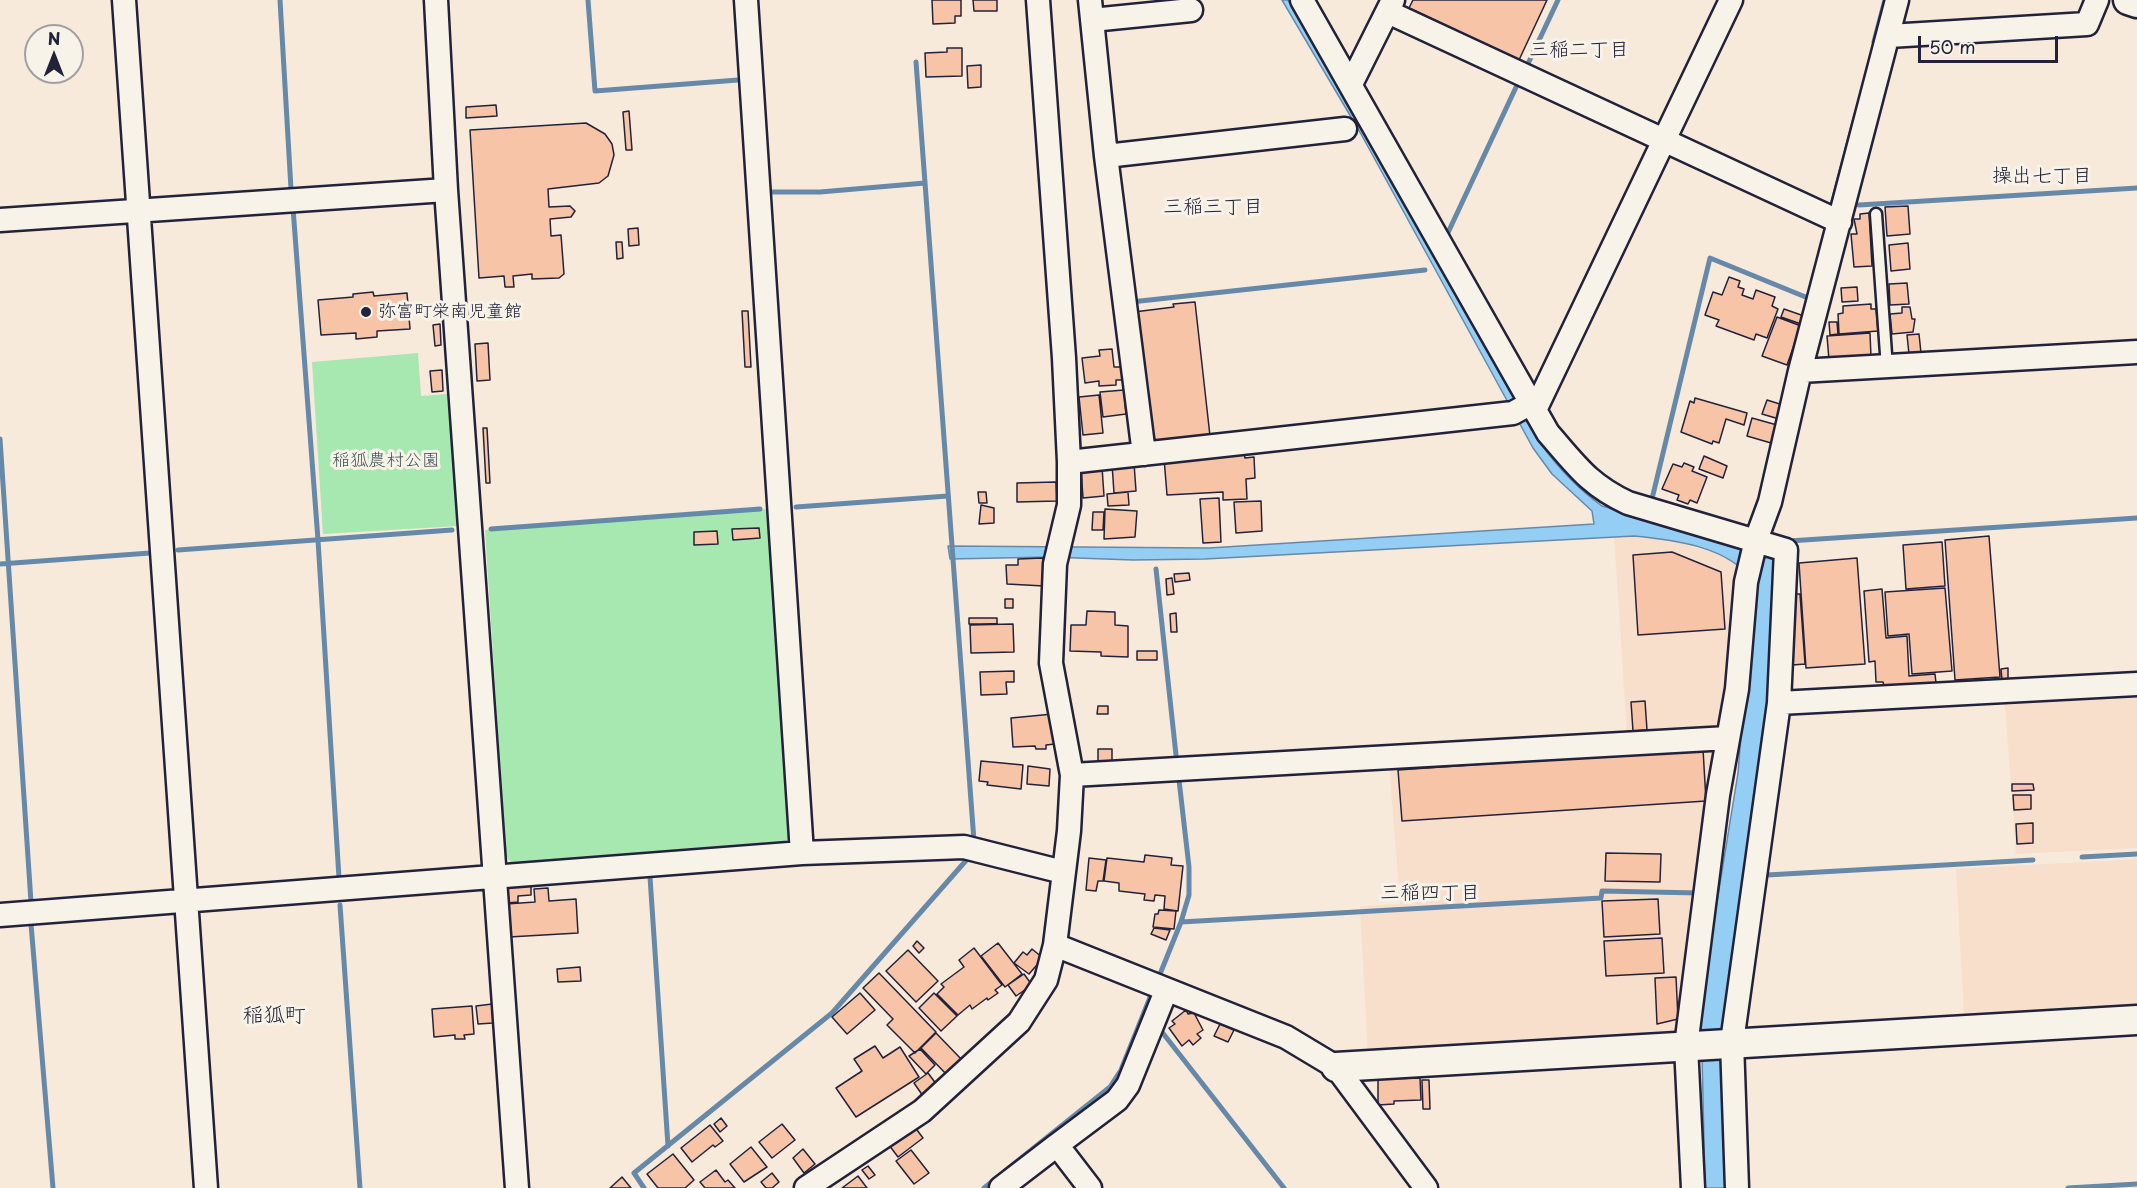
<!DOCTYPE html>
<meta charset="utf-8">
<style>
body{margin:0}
#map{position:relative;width:2137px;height:1188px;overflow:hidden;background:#f7eadb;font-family:"Playpen Sans",sans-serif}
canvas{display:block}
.north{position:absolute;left:24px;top:24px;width:60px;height:60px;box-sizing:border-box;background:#f7f3e8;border:2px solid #a29fa3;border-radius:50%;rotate:0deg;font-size:16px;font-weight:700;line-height:24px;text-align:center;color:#22223b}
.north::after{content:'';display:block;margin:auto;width:21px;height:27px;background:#22223b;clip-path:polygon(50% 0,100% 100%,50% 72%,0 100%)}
.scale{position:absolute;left:1918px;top:36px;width:140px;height:27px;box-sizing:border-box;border:3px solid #22223b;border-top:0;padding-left:8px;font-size:18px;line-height:21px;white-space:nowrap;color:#22223b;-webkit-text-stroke:4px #f7f3e8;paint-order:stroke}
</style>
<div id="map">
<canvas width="2137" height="1188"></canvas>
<div class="north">N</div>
<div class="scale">50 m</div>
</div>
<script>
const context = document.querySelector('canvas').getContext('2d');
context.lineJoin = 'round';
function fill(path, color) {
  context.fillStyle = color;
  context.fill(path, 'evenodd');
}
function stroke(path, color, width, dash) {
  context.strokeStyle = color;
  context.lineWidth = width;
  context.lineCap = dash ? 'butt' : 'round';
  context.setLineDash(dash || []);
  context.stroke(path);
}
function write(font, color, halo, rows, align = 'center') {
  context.font = font + ' "Playpen Sans","Klee One",sans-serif';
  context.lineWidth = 6;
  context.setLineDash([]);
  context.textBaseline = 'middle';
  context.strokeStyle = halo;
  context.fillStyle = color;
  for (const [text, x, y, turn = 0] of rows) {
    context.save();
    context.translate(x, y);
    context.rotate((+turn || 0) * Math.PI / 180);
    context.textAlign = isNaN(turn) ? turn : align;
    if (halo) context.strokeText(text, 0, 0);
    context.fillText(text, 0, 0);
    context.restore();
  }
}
fill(new Path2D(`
 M1614,536L1666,539L1717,554L1743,567L1722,729L1627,734Z
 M2137,697V848L2016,854L2005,705Z
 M1710,747L1721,751L1675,1033L1368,1057L1360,906L1400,904L1389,762Z
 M2137,859V1005L1964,1015L1956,869Z`), '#f7dfcc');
fill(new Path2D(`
 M418,353L421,396L447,394L458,526L323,534L312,362Z
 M768,509L789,841L785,847L513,865L506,856L485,530Z`), '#a7e7b0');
const water = new Path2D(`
 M1282,0H1288L1435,253L1541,444C1559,469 1577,488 1602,506L1779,554L1771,686L1721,1032L1728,1188H1705L1702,1054L1696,1031L1738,773L1753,581C1728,546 1674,540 1634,536L1205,559L1133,560L1049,557L950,559L948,546L1209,548L1594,524L1592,511L1552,474L1533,448L1361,134Z`);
fill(water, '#94cef4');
stroke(water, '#6689aa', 1.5);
stroke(new Path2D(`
 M280,0L291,189
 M588,0L595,91L738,80
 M1874,42L1885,0
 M916,62L974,841
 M1526,68L1558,0
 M771,192H820L925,183
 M1859,205L2137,188
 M293,208L318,540L339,878
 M1831,209L1855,118
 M1445,239L1518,83
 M1131,302L1425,270
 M0,439L31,902
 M1651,503L1710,258L1808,298L1809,294
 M796,507L948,496
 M491,529L760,509
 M1789,541L2137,518
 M178,550L452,530
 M0,564L150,553
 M1156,569L1176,755
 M2082,857L2137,854
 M1767,875L2033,860
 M650,877L668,1146
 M340,905L360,1188
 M1181,922L1601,898L1602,891L1699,893
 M31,924L53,1188
 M1158,979L1181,922L1189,895V867L1179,780
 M1162,1032L1284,1188
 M1005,1171L1110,1087L1121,1070L1151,995
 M644,1188L634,1173L832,1013L970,856
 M984,1188L998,1177
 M2068,1188L2137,1184`), '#6689aa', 5);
const building = new Path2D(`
 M932,0H961V16H955V23L933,24Z
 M973,0H997V11H974Z
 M1413,0H1547L1519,60L1409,8Z
 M947,48H962V76L926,77L925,53L947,52Z
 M981,65V87L968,88L967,66Z
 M496,105L497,116L466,118V107Z
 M629,111L632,150H626L623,112Z
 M586,123L605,134L612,144L614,155L608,176L599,183L548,189L549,207L570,206L575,211L571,217L550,219L551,236L561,235L564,274L559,278L532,279V274L513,276L514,287H505L504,276L479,278L470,130Z
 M1908,206L1910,234L1887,236L1885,207Z
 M1869,213L1872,266L1854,267L1851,234H1857L1854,219H1860V214Z
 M638,228L639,245L629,246L628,229Z
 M616,242H622L623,258L617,259Z
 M1908,243L1910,269L1891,271L1889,245Z
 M1729,277L1740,281L1738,287L1744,289L1742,295L1753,299L1756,290L1775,297L1772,306L1778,309L1767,338L1756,334L1754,340L1716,326L1719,320L1705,315L1713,292L1722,295Z
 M1907,283L1909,304L1890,305L1889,284Z
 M1857,287L1858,301L1842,302L1841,288Z
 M373,292L374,296L407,293L410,329L377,331V337L356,339V333L321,335L318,300L353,297V294Z
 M1195,302L1210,436L1148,443L1134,312L1174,307L1173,304Z
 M1871,304V309H1876L1878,331L1839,334L1838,314L1843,313V306Z
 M1902,307H1910L1912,319H1915L1913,332L1892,334L1890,314L1902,313Z
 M1784,309L1804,316L1801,324L1781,317Z
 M742,311H748L751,367H745Z
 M1777,317L1801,326L1787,365L1762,356Z
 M1829,322H1837L1838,334L1830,335Z
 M440,324L441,345L435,346L433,325Z
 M1870,333L1871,357L1829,360L1827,336Z
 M1919,334L1921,353L1909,354L1907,335Z
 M488,343L490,380L477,381L475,344Z
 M1112,349L1114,367H1122L1123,380H1116V385L1099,386V381L1085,383L1082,358L1100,356L1099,350Z
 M442,370L443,391L432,392L430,371Z
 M1124,390L1126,414L1103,417L1100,392Z
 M1099,395L1103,433L1083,435L1079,397Z
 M1695,398L1747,413L1744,425L1726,419L1719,443L1713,441L1712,444L1681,432L1690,401L1694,403Z
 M1767,400L1783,405L1779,419L1762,414Z
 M1752,418L1777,425L1771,443L1747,436Z
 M483,428H487L490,483H486Z
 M1196,453H1244L1245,458L1254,457L1255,478L1246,479L1247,499L1223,500V492L1167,495L1164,458L1174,461L1196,460Z
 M1704,456L1727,466L1723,478L1699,469Z
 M1134,463L1136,491L1114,493L1112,464Z
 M1684,463L1694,467L1692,471L1707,477L1697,503L1690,500L1688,504L1677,500L1679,495L1662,489L1673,464L1682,467Z
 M1102,467L1104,496L1083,498L1081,469Z
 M1056,482L1057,501L1017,502V483Z
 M978,492H986L987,503H979Z
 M1128,492L1129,505L1108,506L1107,494Z
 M1219,498L1221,542L1203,543L1200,499Z
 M1261,501L1262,531L1236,533L1234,502Z
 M981,505L994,508V523L979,524Z
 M1105,509L1137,511L1135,537L1104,539Z
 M1093,512H1104L1103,530H1092Z
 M759,528L760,538L733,540L732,529Z
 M717,531L718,544L694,545V532Z
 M1989,536L2000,677L1955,680L1945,540Z
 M1942,542L1945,586L1906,589L1903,545Z
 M1672,552L1721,572L1725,629L1638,635L1633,555Z
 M1043,558L1044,586L1007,584L1006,565H1018V559Z
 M1857,558L1865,664L1806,668L1799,563Z
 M1189,573L1190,580L1175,582L1174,574Z
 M1172,578L1174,594L1167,595L1166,579Z
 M1945,588L1952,671L1912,674L1909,634L1888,636L1885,592Z
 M1882,589L1886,638L1907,636L1909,676L1935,674L1936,683L1884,686L1883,682H1876L1875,661L1869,662L1864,591Z
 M1793,594H1800L1805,664L1792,665Z
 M1005,599H1013V608H1005Z
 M1087,611L1115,612V625L1128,626V657L1101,656V652L1070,651L1071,625H1086Z
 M1176,613L1177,632H1171L1170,614Z
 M969,618H997V624H969Z
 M1013,624L1014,652L971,653L970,625Z
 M1137,651H1157V660H1137Z
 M2008,668V680H2002L2001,669Z
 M1014,671V682H1006L1007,694L981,695L980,672Z
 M1645,701L1647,730L1633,731L1631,702Z
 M1098,706H1108V714H1097Z
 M1053,714L1055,744L1046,745V749H1036L1035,746L1013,747L1011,718Z
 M1098,749H1112V764H1098Z
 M1703,749L1706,801L1402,821L1398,770Z
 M981,761L1023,765L1021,789L987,785L988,782L979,781Z
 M1028,766L1050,769L1049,786L1027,784Z
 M2012,784H2033L2034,790L2012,791Z
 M2013,795H2031V809L2014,810Z
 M2033,823V843L2017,844L2016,824Z
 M1606,853L1661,854L1660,882L1605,881Z
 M1145,855L1172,858L1171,865L1183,866L1178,911L1164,909L1165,896L1155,895L1154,901L1144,900L1145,894L1119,891V883L1104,881L1107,858L1144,862Z
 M1089,858L1106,860L1103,881H1098L1096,891L1086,890Z
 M531,885V895L518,896V902L507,903L506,887Z
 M548,888L549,901L576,899L578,933L509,937L506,904L535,902L534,889Z
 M1658,899L1660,934L1604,937L1602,901Z
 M1159,910L1176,911L1174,929L1153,927L1155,914H1158Z
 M1154,928L1170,930L1166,940L1151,934Z
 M1662,938L1664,973L1606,976L1604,941Z
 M917,941L924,948L919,953L913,946Z
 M998,943L1022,974L1005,987L981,956Z
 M974,948L1002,985L995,990L998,993L988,1000L987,998L972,1009L970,1005L958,1015L937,994L944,987L941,984L964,967L959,960Z
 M1032,949L1043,958L1029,974L1014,963L1023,952L1027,955Z
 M908,950L938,981L916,1002L886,971Z
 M580,967L581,981L558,982L557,969Z
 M879,973L936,1032L915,1053L887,1025L893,1019L863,988Z
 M1024,974L1032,985L1016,996L1008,985Z
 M1676,977L1678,1019L1657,1024L1655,978Z
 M860,993L875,1010L847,1034L832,1017Z
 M934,993L957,1016L941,1031L919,1008Z
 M492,1004L493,1023L478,1024L476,1006Z
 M472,1006L474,1034L464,1035L465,1039H455V1035L434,1037L432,1009Z
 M1186,1010L1188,1014L1194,1013L1203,1030L1197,1034L1201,1038L1193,1045L1189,1040L1182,1046L1169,1028L1175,1024L1172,1021Z
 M1220,1024L1234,1030L1228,1042L1214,1036Z
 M936,1033L963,1061L948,1076L921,1048Z
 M875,1046L883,1058L900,1047L919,1077L856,1117L836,1088L862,1071L854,1059Z
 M920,1049L935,1065L926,1074L909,1056Z
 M928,1073L937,1085L923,1096L914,1083Z
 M1420,1078L1421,1100L1394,1101V1104L1378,1105V1079Z
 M1422,1080H1429L1430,1109H1423Z
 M721,1118L727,1126L720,1132L714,1124Z
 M782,1124L795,1140L772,1158L759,1142Z
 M710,1125L723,1141L715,1147L713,1145L692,1162L681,1148Z
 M914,1126L923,1138L898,1157L889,1145Z
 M751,1147L767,1167L744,1182L730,1164Z
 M803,1149L815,1164L804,1173L793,1158Z
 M911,1150L929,1173L914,1184L896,1161Z
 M673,1154L694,1180L685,1188H658L647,1174Z
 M868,1166L875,1175L869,1179L862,1170Z
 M716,1170L725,1182L728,1180L735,1188H705L700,1182Z
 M772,1173L779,1182L772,1188H766L761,1182Z
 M858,1176L867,1188H842Z
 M622,1177L631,1188H610Z`);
fill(building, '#f8c4a8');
stroke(building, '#22223b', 1.5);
const service = new Path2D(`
 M1876,214L1887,368`);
const minor = new Path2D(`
 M124,0L206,1188
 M436,0L446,190L517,1188
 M746,0L802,853
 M1090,0L1106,156L1144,454
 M1302,0L1548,433C1576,465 1589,485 1628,503L1786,550L1779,703
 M1388,12L1840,222
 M1092,20L1191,10
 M1889,36L2087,24L2097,0
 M1351,84L1393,0
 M1106,156L1345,129
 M0,220L446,190
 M1800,371L2137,352
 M1536,408L1731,0
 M1069,462L1513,413L1533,402
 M1072,775L1728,738
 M0,915L802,853L964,847L1063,872
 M1055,945L1286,1037L1336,1067L1426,1188
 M806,1188L922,1111L1019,1022L1046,980L1055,945L1069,831L1072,775L1051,663L1055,564L1069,505V462L1064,358L1038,0
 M1001,1188L1057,1145
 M1090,1188L1057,1145L1117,1100L1128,1085L1166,991
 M1693,1188L1686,1046L1718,795L1737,689L1746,582L1756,540L1770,502L1800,371L1897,0
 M1737,1188L1732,1042L1779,703L2137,684`);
const tertiary = new Path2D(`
 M2128,0L2137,3
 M1336,1067L2137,1020`);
stroke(service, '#22223b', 15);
stroke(minor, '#22223b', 27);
stroke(tertiary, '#22223b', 33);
stroke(service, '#f7f3e8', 10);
stroke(minor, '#f7f3e8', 22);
stroke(tertiary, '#f7f3e8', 28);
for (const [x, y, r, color] of [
 [366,312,6,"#22223b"]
]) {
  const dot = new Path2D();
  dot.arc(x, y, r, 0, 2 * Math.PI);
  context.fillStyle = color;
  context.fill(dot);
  stroke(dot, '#f7f3e8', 2);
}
write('18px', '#22223b', '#f7f3e8', [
 ["弥富町栄南児童館",378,312]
], 'left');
write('18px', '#435358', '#f7f3e8', [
 ["稲狐農村公園",386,461]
]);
write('20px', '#22223b', '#f7f3e8', [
 ["三稲二丁目",1579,50],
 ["操出七丁目",2042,176],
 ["三稲三丁目",1213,207],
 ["三稲四丁目",1430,893]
]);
write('21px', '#22223b', '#f7f3e8', [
 ["稲狐町",274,1016]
]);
</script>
